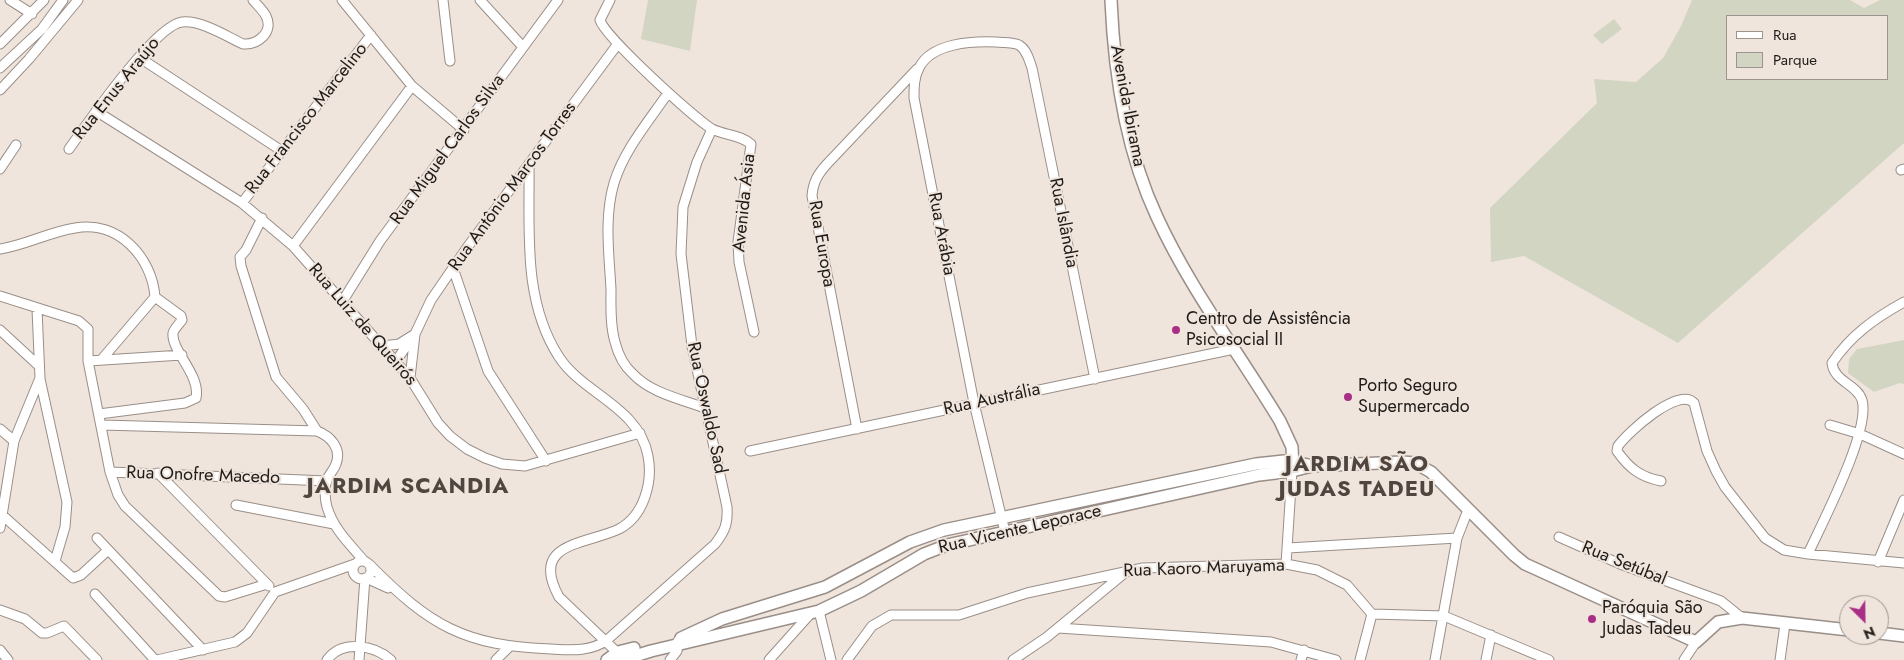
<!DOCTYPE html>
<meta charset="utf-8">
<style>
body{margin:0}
#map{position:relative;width:1904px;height:660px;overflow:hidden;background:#f0e5dd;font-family:Jost,sans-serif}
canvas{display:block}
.legend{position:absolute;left:1726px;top:15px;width:162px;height:65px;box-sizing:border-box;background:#f0e5dd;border:1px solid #9c948e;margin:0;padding:6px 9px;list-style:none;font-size:15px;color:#1f1b18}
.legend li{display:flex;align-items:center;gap:10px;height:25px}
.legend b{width:25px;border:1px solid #9c948e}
.north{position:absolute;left:1839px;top:595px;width:50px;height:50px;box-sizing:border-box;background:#f0e5dd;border:1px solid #9c948e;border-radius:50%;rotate:157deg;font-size:14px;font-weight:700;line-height:20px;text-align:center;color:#1f1b18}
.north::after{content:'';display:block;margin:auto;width:18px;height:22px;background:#a82f85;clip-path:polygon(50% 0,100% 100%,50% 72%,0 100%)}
</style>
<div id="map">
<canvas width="1904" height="660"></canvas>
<ul class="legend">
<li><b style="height:6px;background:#fff"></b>Rua</li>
<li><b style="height:14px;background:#d2d5c2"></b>Parque</li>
</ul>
<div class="north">N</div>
</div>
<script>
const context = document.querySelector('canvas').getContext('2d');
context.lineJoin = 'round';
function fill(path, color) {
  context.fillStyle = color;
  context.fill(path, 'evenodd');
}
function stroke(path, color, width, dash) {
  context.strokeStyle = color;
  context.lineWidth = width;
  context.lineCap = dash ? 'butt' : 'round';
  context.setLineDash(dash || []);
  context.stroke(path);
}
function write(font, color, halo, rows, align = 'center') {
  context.font = font + ' Jost,sans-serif';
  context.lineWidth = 4;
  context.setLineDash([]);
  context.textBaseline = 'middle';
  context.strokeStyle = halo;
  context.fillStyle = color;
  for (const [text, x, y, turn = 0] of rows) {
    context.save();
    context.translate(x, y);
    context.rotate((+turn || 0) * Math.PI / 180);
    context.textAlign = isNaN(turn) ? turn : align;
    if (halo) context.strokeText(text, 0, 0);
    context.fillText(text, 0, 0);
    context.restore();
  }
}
fill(new Path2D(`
 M648,0H697L690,51L641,39Z
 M1692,0H1850L1864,8L1880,0H1904V143L1678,343L1524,256L1491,262L1490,208L1597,103L1594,79L1636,82L1663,58L1681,26ZM1888,16V79H1728V16Z
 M1614,19L1622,29L1602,44L1593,35Z
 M1904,340V384L1900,383L1874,392L1848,373L1849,359L1857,349Z`), '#d2d5c2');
const minor = new Path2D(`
 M10,0L32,14
 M342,0L412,86L464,130
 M443,0L450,61
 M480,0L523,47
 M610,0L600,20C604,36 695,119 712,129C724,135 741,135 751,144L738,242L739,262L754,332
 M0,44L44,0
 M140,58L282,151
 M0,68L42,29L63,0
 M0,90L29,59L78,0
 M668,93C649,121 624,150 614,183C604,217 609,254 611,289C611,306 610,325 615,342C618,354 624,366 633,374C651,393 681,399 705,408
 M96,111L242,203L293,246L410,378L438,423L450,436L467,449L485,458L502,464L525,466L640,433
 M69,149C87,124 155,25 182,22C201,20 226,36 243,44C258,45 274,32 266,16C263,10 257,5 253,0
 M529,165C530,229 522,300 559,357C583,394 639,407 648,456C653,482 644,516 619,529C585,545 529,542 559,597L622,657
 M0,169L16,145
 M1901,170L1904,169
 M242,203L371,35
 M262,218L246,250L240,257L241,266L276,377L303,409L317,431
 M293,246L412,86
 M0,249C26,245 49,232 75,228C118,220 152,257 155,297L181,316L182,320C179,324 174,329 173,333C171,351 201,375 196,398L185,403L99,414
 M453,268L488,371L546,461
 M0,296L79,321L88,329V361L110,472L118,495L125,506L219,596L225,597L267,584
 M342,302L380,241L558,0
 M0,330L39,366
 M383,346L399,344L415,334
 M102,359L155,297
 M88,361L182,355
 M396,361L412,338
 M410,378L415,334L431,300L466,249L617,45
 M40,379L67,502L65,527L55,561
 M102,425L317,431C330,436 342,448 336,464C334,470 329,474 327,480C324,488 325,500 327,507C334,530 350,544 364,561
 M1830,425L1860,434L1904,454
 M0,429L14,441
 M857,429L812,196C813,182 818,174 827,164L917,69
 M750,451L1234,349
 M110,472L327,481
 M158,473L269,586
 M1661,481C1640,477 1629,468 1617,451L1618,446C1628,432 1679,386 1694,403L1707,451L1716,471L1725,487L1765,538L1784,550L1808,554L1904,563
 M236,505L334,524
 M0,513L73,578L81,575L107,551
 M0,528L14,441L40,378L37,309
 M1005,532L974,403L914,98C914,88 914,77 919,68C931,43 972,41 996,42C1003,43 1012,42 1019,45C1027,50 1029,60 1032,68L1095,379
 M1559,537L1620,564L1721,601L1742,618
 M97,538L203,650
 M1288,548L1457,538
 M1808,554C1822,523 1871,430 1862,400C1857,384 1834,382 1832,363C1851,335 1875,318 1904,302
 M353 570a9 9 0 1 1 18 0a9 9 0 1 1-18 0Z
 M1878,562L1904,500
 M1286,564L1292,471
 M370,565C430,626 465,646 551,649C570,650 591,652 607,640L715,544C725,531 728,524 727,507L692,346L681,254L683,207L697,162L712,129
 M366,578L388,588
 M95,594L155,660
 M0,610L25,619L42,633H47L64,626L97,660
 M819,611L831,660
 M1372,614L1444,616L1549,660
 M1058,628L1271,642L1336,660
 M0,650L8,660
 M157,660L235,642L247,633L275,592L355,564
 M327,660C342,639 374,645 391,660
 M359,660L365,578
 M496,660L510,646
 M670,660L677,651L678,641
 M769,660L811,613
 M847,660L872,626L891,615H959L1027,593L1143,568L1286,564L1317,570L1347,585L1372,614L1360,660
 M1013,660L1047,637L1127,571
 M1301,660L1304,650
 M1435,660L1457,538L1468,510
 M1486,660L1491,635
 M1684,660L1696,642
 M1780,660L1785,624`);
const major = new Path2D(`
 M1111,0C1114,73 1126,151 1157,217C1190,289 1239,353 1280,421L1292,447L1293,468
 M1879,633L1904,636
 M681,638L722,619L825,587L910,542L944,530L1256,464L1284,461L1308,465
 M607,660L618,652L634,648
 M622,660L651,651L819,611L861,591L924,554L947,545L1259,475L1292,471L1312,466L1402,462L1415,463L1431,472L1514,555L1525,564L1696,642L1718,622L1742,618L1849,630`);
stroke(minor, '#9a8f88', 11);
stroke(major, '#9a8f88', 14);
stroke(minor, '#fff', 9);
stroke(major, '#fff', 11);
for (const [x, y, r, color] of [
 [1176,330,5,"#a82f85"],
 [1348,397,5,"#a82f85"],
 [1592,619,5,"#a82f85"]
]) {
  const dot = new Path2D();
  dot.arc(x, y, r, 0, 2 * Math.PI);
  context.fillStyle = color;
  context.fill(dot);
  stroke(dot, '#f0e5dd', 2);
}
write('18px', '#1f1b18', '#f0e5dd', [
 ["Rua Enus Araújo",117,89,-51],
 ["Avenida Ibirama",1127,106,79],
 ["Rua Francisco Marcelino",307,119,-52],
 ["Rua Miguel Carlos Silva",448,150,-54],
 ["Rua Antônio Marcos Torres",513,187,-54],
 ["Avenida Ásia",745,203,-84],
 ["Rua Islândia",1063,223,79],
 ["Rua Arábia",941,234,79],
 ["Rua Europa",821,244,80],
 ["Rua Luiz de Queirós",362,325,49],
 ["Rua Austrália",992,400,-12],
 ["Rua Oswaldo Sad",706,408,78],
 ["Rua Onofre Macedo",203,476,2],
 ["Rua Vicente Leporace",1020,530,-13],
 ["Rua Setúbal",1624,564,22],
 ["Rua Kaoro Maruyama",1204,569,-2]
]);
write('18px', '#1f1b18', '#f0e5dd', [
 ["Centro de Assistência",1186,320],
 ["Psicosocial II",1186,341],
 ["Porto Seguro",1358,387],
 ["Supermercado",1358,408],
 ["Paróquia São",1602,609],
 ["Judas Tadeu",1602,630]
], 'left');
context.letterSpacing = '1px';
write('bold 22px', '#504640', '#f0e5dd', [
 ["JARDIM SÃO",1357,466],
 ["JUDAS TADEU",1357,491],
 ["JARDIM SCANDIA",408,488]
]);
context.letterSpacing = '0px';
</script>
